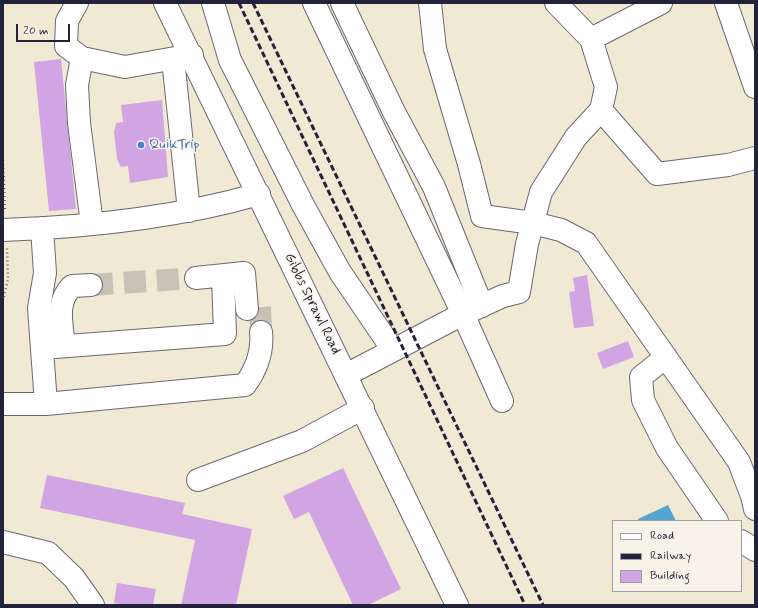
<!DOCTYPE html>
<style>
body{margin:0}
#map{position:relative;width:758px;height:608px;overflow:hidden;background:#f2e9d4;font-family:Mynerve,sans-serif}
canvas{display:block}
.frame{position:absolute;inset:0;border:4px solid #22223b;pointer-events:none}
.legend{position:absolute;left:612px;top:520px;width:130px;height:72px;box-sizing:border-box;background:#f7f3e8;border:1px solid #a29fa3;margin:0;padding:5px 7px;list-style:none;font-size:12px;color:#22223b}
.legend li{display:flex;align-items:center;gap:8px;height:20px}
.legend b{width:20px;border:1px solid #a29fa3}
.scale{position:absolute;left:16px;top:24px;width:54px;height:18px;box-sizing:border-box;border:2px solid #22223b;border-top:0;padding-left:5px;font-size:12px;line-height:14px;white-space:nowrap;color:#22223b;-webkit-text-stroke:3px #f7f3e8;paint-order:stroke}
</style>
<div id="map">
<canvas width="758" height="608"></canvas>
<div class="frame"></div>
<ul class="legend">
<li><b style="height:5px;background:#fff"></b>Road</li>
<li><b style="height:5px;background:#22223b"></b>Railway</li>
<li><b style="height:11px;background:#d1a4e3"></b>Building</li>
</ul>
<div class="scale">20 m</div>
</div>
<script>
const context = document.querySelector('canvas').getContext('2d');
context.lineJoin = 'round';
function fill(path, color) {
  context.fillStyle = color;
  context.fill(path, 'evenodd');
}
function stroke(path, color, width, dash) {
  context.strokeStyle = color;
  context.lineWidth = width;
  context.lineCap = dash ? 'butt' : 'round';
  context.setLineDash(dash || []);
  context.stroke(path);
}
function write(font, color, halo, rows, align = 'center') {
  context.font = font + ' Mynerve,sans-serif';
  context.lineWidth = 3;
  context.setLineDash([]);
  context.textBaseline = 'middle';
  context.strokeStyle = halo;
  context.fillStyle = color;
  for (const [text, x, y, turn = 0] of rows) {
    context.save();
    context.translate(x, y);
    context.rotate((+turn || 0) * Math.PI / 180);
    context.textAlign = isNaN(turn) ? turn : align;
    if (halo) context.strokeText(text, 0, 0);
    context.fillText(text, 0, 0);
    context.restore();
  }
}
fill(new Path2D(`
 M668,505L676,521H639L638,519Z`), '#54a5cf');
fill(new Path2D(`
 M61,59L76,209L49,211L34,62Z
 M162,100L168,177L130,183L128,166L121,167L117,159L114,132L116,123L123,122L121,105Z
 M587,275L594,326L574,328L569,292L575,291L573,278Z
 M628,341L634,357L603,369L597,353Z
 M343,468L401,589L368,605H353L309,512L294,519L283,496Z
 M47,475L185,503L182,514L252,529L236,605H181L195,540L40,508Z
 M117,583L156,589L153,605H128L114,603Z`), '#d1a4e3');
stroke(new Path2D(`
 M91,285L196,278
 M260,307L261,332`), '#c8c1b5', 22, [22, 11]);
const minor = new Path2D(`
 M77,3L67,21L66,46L82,58L125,67L192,55
 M165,3L457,605
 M213,3L230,60L303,205L340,272L393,350
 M314,3L463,314L502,401
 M342,3L394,112L434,187L482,306
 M430,3L435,49L469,164L482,216L533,223L561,230L586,243L739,462L752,496L755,509
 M726,3L755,87
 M591,39L661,3
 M82,58L77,85L79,123L92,224
 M173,59L189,211
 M601,110L657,174L728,165L755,158
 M3,230C89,227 176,218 259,194
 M196,278L244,273L247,309
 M64,346C62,324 55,303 72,286L91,285
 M42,348L225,334L223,276
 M666,357L641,377L643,400L667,448L717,521
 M346,375L455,318L503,296L519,292L527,244L541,192L576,137L601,110L606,87L591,39L556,3
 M3,404H46L39,308L45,273L42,228
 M46,404L245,385C256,370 263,351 261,332
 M198,480L302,441L363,408
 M741,541L755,550
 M3,542L48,553L74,578L93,605`);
stroke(minor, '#6b6871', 24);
stroke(new Path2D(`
 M3,160L5,211
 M4,297L8,279L7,248`), '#6b6871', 2.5, [1, 3]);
stroke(minor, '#fff', 22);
stroke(new Path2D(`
 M239,3L525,605
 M253,3L543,605`), '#22223b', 3, [6, 3]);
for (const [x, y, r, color] of [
 [141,145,4,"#3f7fe0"]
]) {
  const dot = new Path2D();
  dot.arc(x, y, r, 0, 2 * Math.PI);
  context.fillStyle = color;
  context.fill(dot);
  stroke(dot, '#f7f3e8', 1.5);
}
write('14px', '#366cbe', '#f7f3e8', [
 ["QuikTrip",149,145]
], 'left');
write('14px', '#22223b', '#f7f3e8', [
 ["Gibbs Sprawl Road",312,304,64]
]);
</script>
